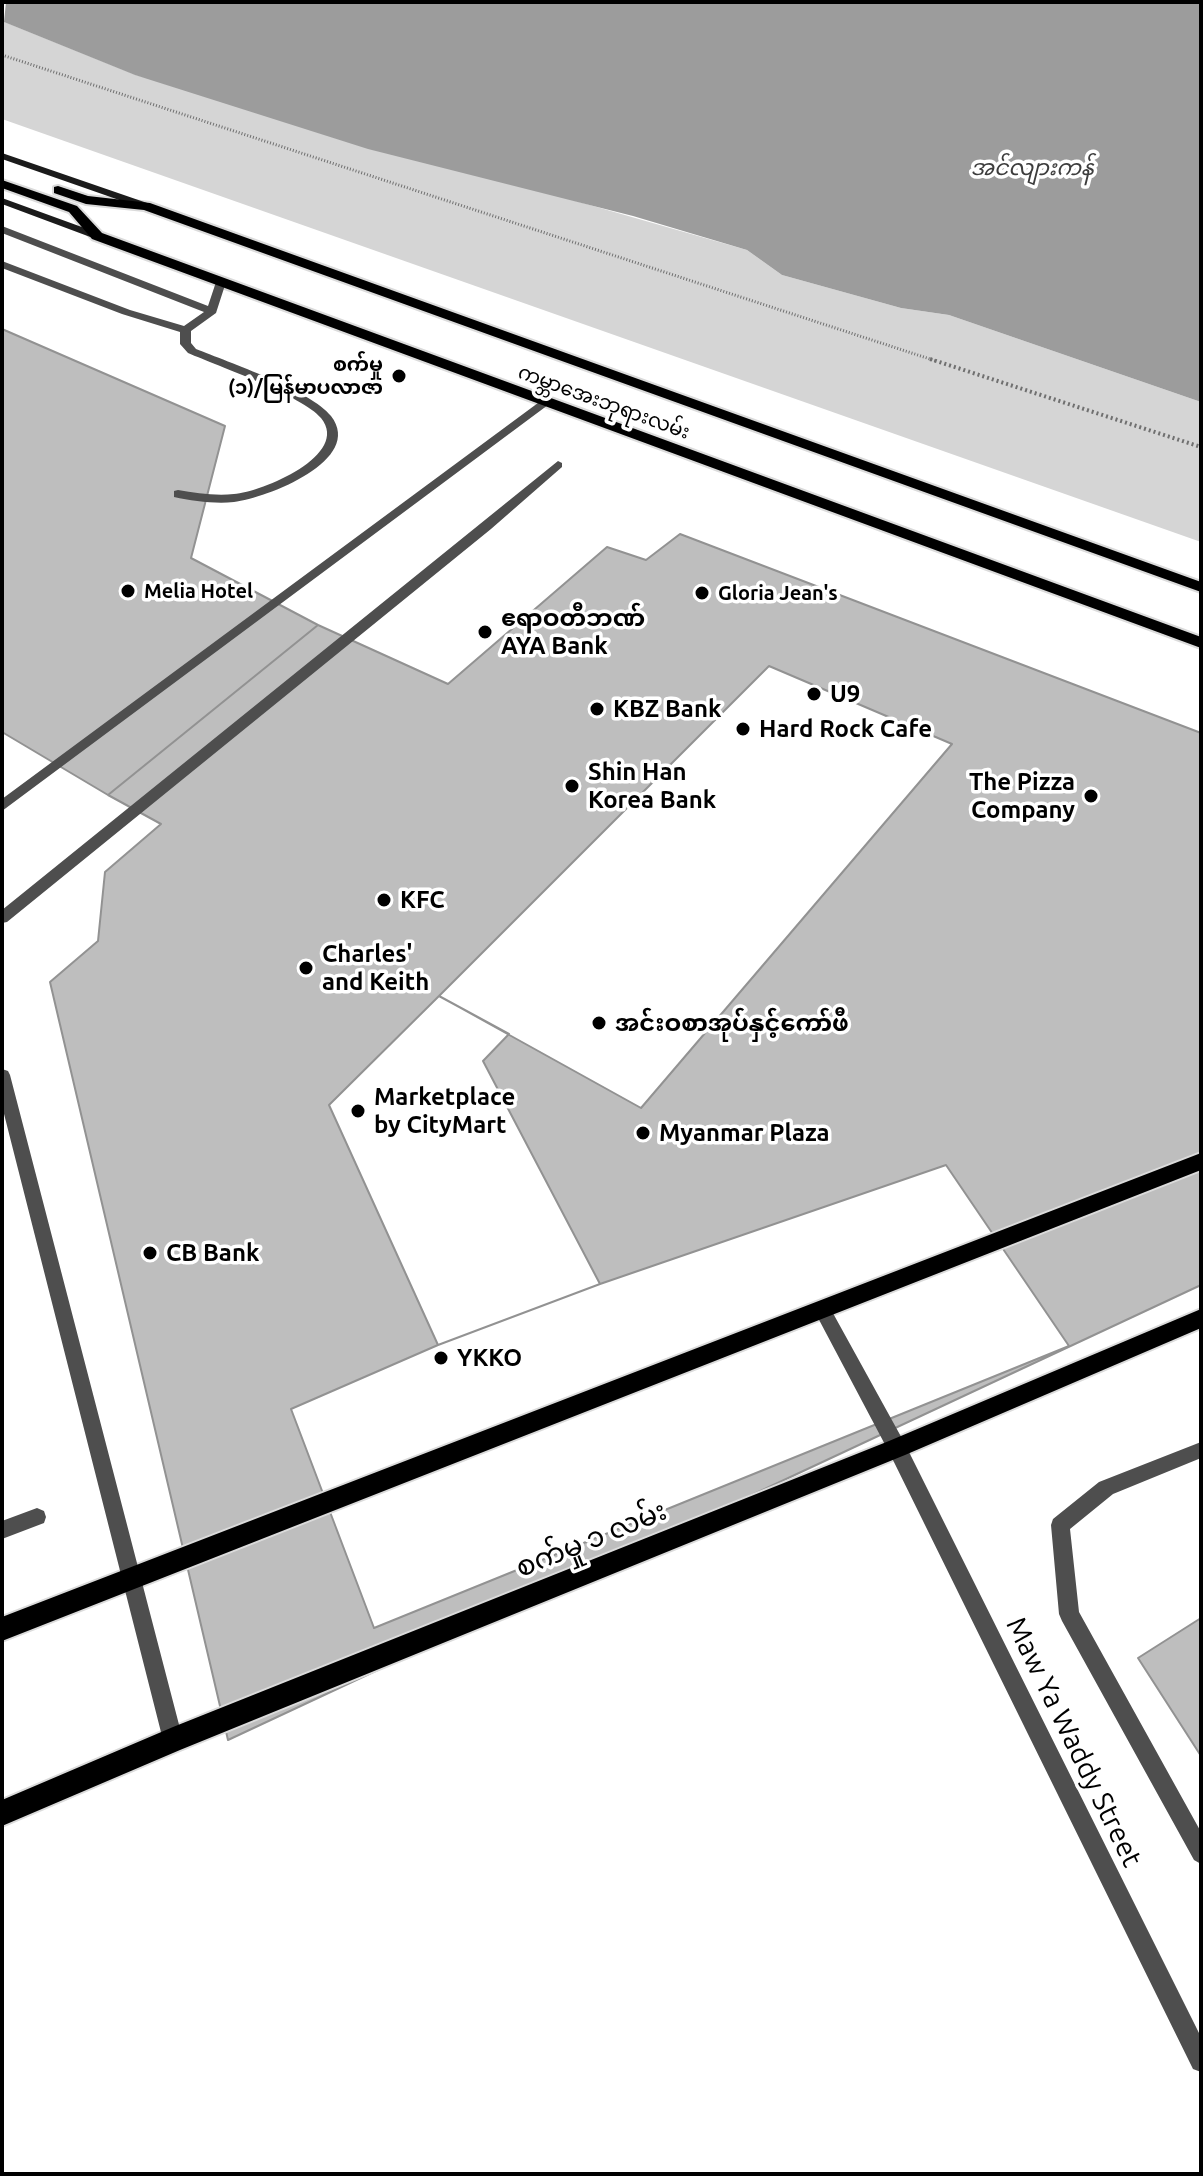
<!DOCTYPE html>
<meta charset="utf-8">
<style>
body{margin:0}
#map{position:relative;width:1203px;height:2176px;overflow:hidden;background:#fff;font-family:Ubuntu,sans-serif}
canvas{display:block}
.frame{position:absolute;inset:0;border:4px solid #000;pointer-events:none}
</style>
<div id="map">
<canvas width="1203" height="2176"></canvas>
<div class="frame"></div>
</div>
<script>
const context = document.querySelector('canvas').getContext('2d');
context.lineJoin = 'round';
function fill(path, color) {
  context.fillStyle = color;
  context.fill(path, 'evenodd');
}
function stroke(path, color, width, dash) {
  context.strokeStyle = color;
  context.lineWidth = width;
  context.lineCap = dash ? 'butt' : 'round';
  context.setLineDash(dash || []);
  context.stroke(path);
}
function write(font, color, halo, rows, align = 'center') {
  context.font = font + ' Ubuntu,"Noto Sans Myanmar",sans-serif';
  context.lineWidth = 7;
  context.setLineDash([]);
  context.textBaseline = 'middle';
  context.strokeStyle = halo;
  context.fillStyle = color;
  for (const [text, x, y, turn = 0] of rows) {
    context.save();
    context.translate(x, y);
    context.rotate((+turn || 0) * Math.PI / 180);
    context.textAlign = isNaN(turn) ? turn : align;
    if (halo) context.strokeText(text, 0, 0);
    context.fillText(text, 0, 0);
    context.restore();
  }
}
fill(new Path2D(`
 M2,21L136,75L747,250L782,275L901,308L949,315L1201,402V542L2,119Z`), '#d5d5d5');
fill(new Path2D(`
 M6,2H1201V402L949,315L901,308L782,275L747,250L633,216L368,149L135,75L4,22Z`), '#9c9c9c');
const building = new Path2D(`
 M2,329L225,426L191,558L318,625L108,795L2,732Z
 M680,534L1201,733V1285L228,1740L50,982L98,941L105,872L161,824L108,795L318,625L448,684L607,547L646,560Z
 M769,666L952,744L641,1108L439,996Z
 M439,996L509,1034L483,1061L600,1284L438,1345L329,1105Z
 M946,1165L1069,1346L374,1628L291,1409L438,1345L600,1284Z
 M1201,1618V1756L1138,1658Z`);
fill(building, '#bebebe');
stroke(building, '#929292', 2);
const primary = new Path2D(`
 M2,180L77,206L102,233L1201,637V648L92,239L69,212L2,188Z
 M58,186L88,196L150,203L1201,582V592L144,210L86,204L54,193V187Z
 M1201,1153V1170L2,1641V1617Z
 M1201,1309V1328L905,1455L180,1750L2,1826V1800L173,1727L889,1441Z`);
stroke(primary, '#dbdbdb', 4);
stroke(new Path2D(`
 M2,55L936,361`), '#707070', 3, [1, 2]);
stroke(new Path2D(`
 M930,359L1201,447`), '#707070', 4, [2, 3]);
fill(new Path2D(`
 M2,226L208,306L216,282L225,280L226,282L216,313L191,331V343L196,349C228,362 312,391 331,416C365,460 267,498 234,502C215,504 193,501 174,497V491L178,490C196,493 215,496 234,494C262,492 351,455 321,418C303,396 218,366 188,353L180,344V332L122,314L2,268V261L130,310L184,326L204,312L2,233Z
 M542,400L552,402L2,811V799Z
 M558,461L562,463V467L491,529L7,922L2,923V910Z
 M2,1069L8,1071L10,1075L183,1740L180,1747L173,1750L166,1747L163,1740L2,1106Z
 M1201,1442V1458L1113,1494L1070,1529L1079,1612L1201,1832V1864L1194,1860L1062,1621L1059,1614L1051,1525L1053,1519L1099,1482Z
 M37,1508L44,1511L46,1517L44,1523L2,1539V1521Z`), '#4e4e4e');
fill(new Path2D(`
 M823,1304L829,1306L904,1442L1201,2037V2072L1193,2069L890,1454L817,1316L814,1311L817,1306Z`), '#4e4e4e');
fill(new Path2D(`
 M2,153L150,204L151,206L142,208L2,159Z
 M2,198L101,234L102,236L93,238L2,204Z`), '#1b1b1b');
fill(primary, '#000');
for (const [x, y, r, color] of [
 [399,376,8,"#000"],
 [128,591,8,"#000"],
 [702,593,8,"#000"],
 [485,632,8,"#000"],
 [814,694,8,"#000"],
 [597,709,8,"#000"],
 [743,729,8,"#000"],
 [572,786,8,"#000"],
 [1091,796,8,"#000"],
 [384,900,8,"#000"],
 [306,968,8,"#000"],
 [599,1023,8,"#000"],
 [358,1111,8,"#000"],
 [643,1133,8,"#000"],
 [150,1253,8,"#000"],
 [441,1358,8,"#000"]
]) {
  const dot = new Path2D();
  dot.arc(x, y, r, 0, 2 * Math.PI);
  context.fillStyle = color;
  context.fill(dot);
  stroke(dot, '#fff', 3);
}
write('bold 20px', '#000', '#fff', [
 ["စက်မှု",383,364,"right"],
 ["(၁)/မြန်မာပလာဇာ",383,387,"right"],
 ["Melia Hotel",144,591],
 ["Gloria Jean's",718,593]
], 'left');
write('20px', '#000', '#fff', [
 ["ကမ္ဘာအေးဘုရားလမ်း",604,402,20]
]);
write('italic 22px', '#3d3d3d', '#fff', [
 ["အင်လျားကန်",1032,168]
]);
write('bold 24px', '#000', '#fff', [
 ["ဧရာဝတီဘဏ်",501,618],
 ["AYA Bank",501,646],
 ["U9",830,694],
 ["KBZ Bank",613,709],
 ["Hard Rock Cafe",759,729],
 ["Shin Han",588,772],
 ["Korea Bank",588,800],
 ["The Pizza",1075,782,"right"],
 ["Company",1075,810,"right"],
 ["KFC",400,900],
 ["Charles'",322,954],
 ["and Keith",322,982],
 ["အင်းဝစာအုပ်နှင့်ကော်ဖီ",615,1023],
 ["Marketplace",374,1097],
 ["by CityMart",374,1125],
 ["Myanmar Plaza",659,1133],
 ["CB Bank",166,1253],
 ["YKKO",457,1358]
], 'left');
write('28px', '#000', '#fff', [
 ["စက်မှု ၁ လမ်း",591,1539,-22],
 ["Maw Ya Waddy Street",1074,1742,64]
]);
</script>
